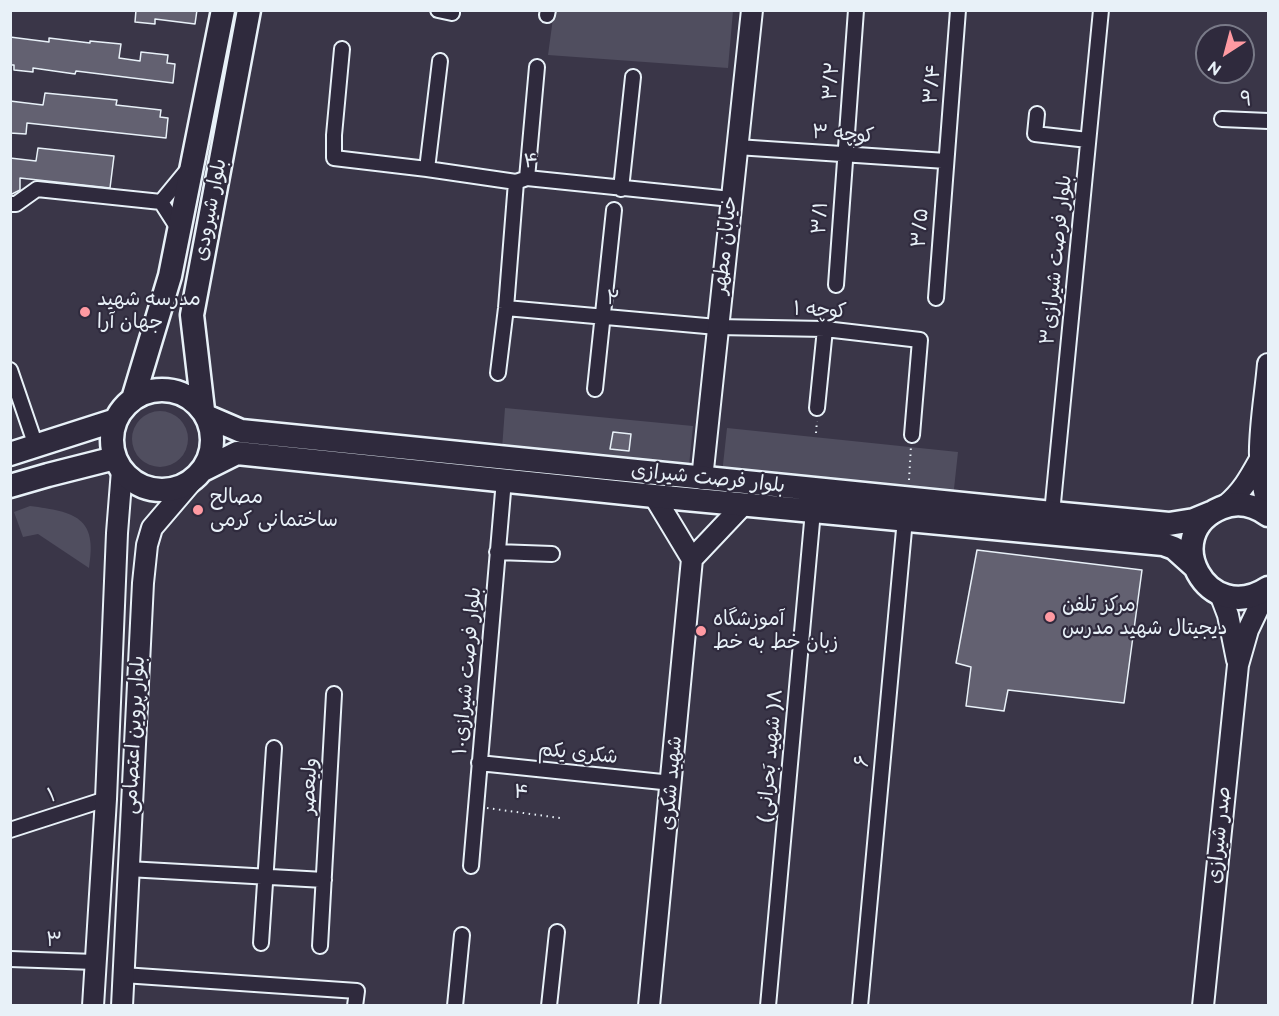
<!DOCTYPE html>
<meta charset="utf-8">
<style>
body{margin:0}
#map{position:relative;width:1279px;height:1016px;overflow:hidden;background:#3a3648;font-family:"Balsamiq Sans",sans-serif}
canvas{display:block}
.frame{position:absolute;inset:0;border:12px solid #e8f1f8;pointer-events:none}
.north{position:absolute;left:1195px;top:24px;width:60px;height:60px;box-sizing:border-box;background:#2f2a3d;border:2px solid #797a88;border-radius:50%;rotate:216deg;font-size:16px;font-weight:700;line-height:24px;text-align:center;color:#e8f1f8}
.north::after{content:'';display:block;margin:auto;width:21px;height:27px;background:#ff9aa2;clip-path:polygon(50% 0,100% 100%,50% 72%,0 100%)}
</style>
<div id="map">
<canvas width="1279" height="1016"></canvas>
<div class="frame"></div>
<div class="north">N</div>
</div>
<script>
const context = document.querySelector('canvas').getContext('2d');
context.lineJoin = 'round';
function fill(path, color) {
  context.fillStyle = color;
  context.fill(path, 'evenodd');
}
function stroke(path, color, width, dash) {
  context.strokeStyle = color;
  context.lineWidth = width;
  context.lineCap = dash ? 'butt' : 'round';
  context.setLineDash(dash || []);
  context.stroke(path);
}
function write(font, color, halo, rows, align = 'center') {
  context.font = font + ' "Balsamiq Sans","Playpen Sans Arabic",sans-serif';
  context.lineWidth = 4.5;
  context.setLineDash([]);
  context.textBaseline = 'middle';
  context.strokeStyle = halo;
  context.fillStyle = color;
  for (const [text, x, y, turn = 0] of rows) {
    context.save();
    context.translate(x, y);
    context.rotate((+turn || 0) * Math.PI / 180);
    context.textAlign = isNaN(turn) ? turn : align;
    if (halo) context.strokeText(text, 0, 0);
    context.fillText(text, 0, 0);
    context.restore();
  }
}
fill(new Path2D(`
 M554,11H733L728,68L548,55Z
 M505,408L693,426L689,466L502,449Z
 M132 439a28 28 0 1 1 56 0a28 28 0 1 1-56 0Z
 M727,428L958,452L953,498L722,474Z
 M30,506C75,512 98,517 89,568L38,534L23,537L14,512Z`), '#504e5f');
const building = new Path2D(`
 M136,10H197L195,24L155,19V24L135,22Z
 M10,37L49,42V38L90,43V41L121,44L119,58L140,61L141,52L168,55L167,63L175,64L173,83L76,71L75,74L33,68V72L14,70V65H10Z
 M45,93L117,100L116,105L161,110L160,117L168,118L166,138L27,123L26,134L10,133V101L43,105Z
 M38,148L114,156L110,188L20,178V190L10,195V158L36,161Z
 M613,432L631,434L629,451L610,449Z
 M977,550L1142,570L1124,703L1008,690L1004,711L966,706L971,667L956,663Z`);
fill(building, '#636171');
stroke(building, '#e8f1f8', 1.5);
const street = new Path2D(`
 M438,10L452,13V10
 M547,15L548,10
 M342,49L334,135V158L427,169L516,182L527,178L731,199
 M1037,114L1035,134L1088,140
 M1222,119L1268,121
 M737,147L946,161
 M427,169L440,61
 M527,178L537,67
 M621,189L633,77
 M10,204H16L37,189L161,202
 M179,230L161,202L189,168
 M836,285L856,10
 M936,298L958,10
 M506,308L717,327L825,329L920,340L912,435
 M10,370L36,446
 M498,373L506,308L516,182
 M595,389L614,210
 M817,408L825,329
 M1052,513L1101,10
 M497,552L552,554
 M479,763L672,783
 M10,830L106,799
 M471,866L504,480
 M128,869L324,880
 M261,943L274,748
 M320,946L334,694
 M10,959L95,962
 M123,975L357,991L355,1006
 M455,1006L462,935
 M549,1006L557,932
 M768,1006L813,511
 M860,1006L905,519`);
const secondary = new Path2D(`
 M1268,364C1264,411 1252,461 1268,505
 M702,479L752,10
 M654,496L692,559
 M1226,505C1242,492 1250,477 1260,459
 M692,559L744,504
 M1220,594L1228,615L1237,660
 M93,1006L106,799L117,533L122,470
 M122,1006L143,583L147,545L152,528L193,480
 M649,1006L692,559
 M1203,1006L1238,665L1248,630L1268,588`);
const primary = new Path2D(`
 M112 440a50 50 0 1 1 100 0a50 50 0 1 1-100 0Z
 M133,399L170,276L223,10
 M203,410L192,315L249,10
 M206,416L241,431L1052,513L1169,524L1194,520L1211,513
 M10,454L116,420
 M203,470L237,453L654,496L1163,544L1174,548L1194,566
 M10,486L48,475L115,458
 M1268,515C1254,505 1237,501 1221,508C1158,534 1207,628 1268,588`);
stroke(street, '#e8f1f8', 18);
stroke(secondary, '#e8f1f8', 24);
stroke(primary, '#e8f1f8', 27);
stroke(new Path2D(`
 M816,433L817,421
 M909,480L911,446
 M487,808L560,818`), '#e8f1f8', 2, [1.5, 4.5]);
stroke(street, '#2f2a3d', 14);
stroke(secondary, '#2f2a3d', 20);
stroke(primary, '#2f2a3d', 22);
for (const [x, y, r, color] of [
 [85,312,6,"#ff9aa2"],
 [198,510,6,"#ff9aa2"],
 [1050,617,6,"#ff9aa2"],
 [701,631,6,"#ff9aa2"]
]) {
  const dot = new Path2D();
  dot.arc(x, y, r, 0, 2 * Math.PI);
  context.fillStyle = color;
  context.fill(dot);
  stroke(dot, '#2f2a3d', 2);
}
write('20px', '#e8f1f8', '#2f2a3d', [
 ["۳/۲",832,81,-86],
 ["۳/۴",933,84,-85],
 ["۹",1246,100,3],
 ["کوچه ۳",843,135,4],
 ["۴",531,162,-2],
 ["بلوار شیرودی",211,210,-79],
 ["۳/۱",821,218,-86],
 ["۳/۵",921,228,-86],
 ["خیابان مطهر",726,245,-84],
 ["۳بلوار فرصت شیرازی",1057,260,-84],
 ["۲",613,299,5],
 ["کوچه ۱",820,311,3],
 ["بلوار فرصت شیرازی",708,479,6],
 ["بلوار فرصت شیرازی۱۰",468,671,-85],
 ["بلوار پروین اعتصامی",135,735,-87],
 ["شکری یکم",578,754,6],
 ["(شهید بَحرانی )۸",771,756,-85],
 ["۶",863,761,-85],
 ["شهید شکری",672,783,-85],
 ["ولیعصر",310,786,-87],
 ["۴",521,793,8],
 ["۱",52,796,-18],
 ["صدر شیرازی",1220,835,-84],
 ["۳",54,941,3]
]);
write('20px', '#e8f1f8', '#2f2a3d', [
 ["مدرسه شهید",97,300],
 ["جهان آرا",97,323],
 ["مصالح",210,498],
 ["ساختمانی کرمی",210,521],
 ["مرکز تلفن",1062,606],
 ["دیجیتال شهید مدرس",1062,629],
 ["آموزشگاه",713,620],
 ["زبان خط به خط",713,643]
], 'left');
</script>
